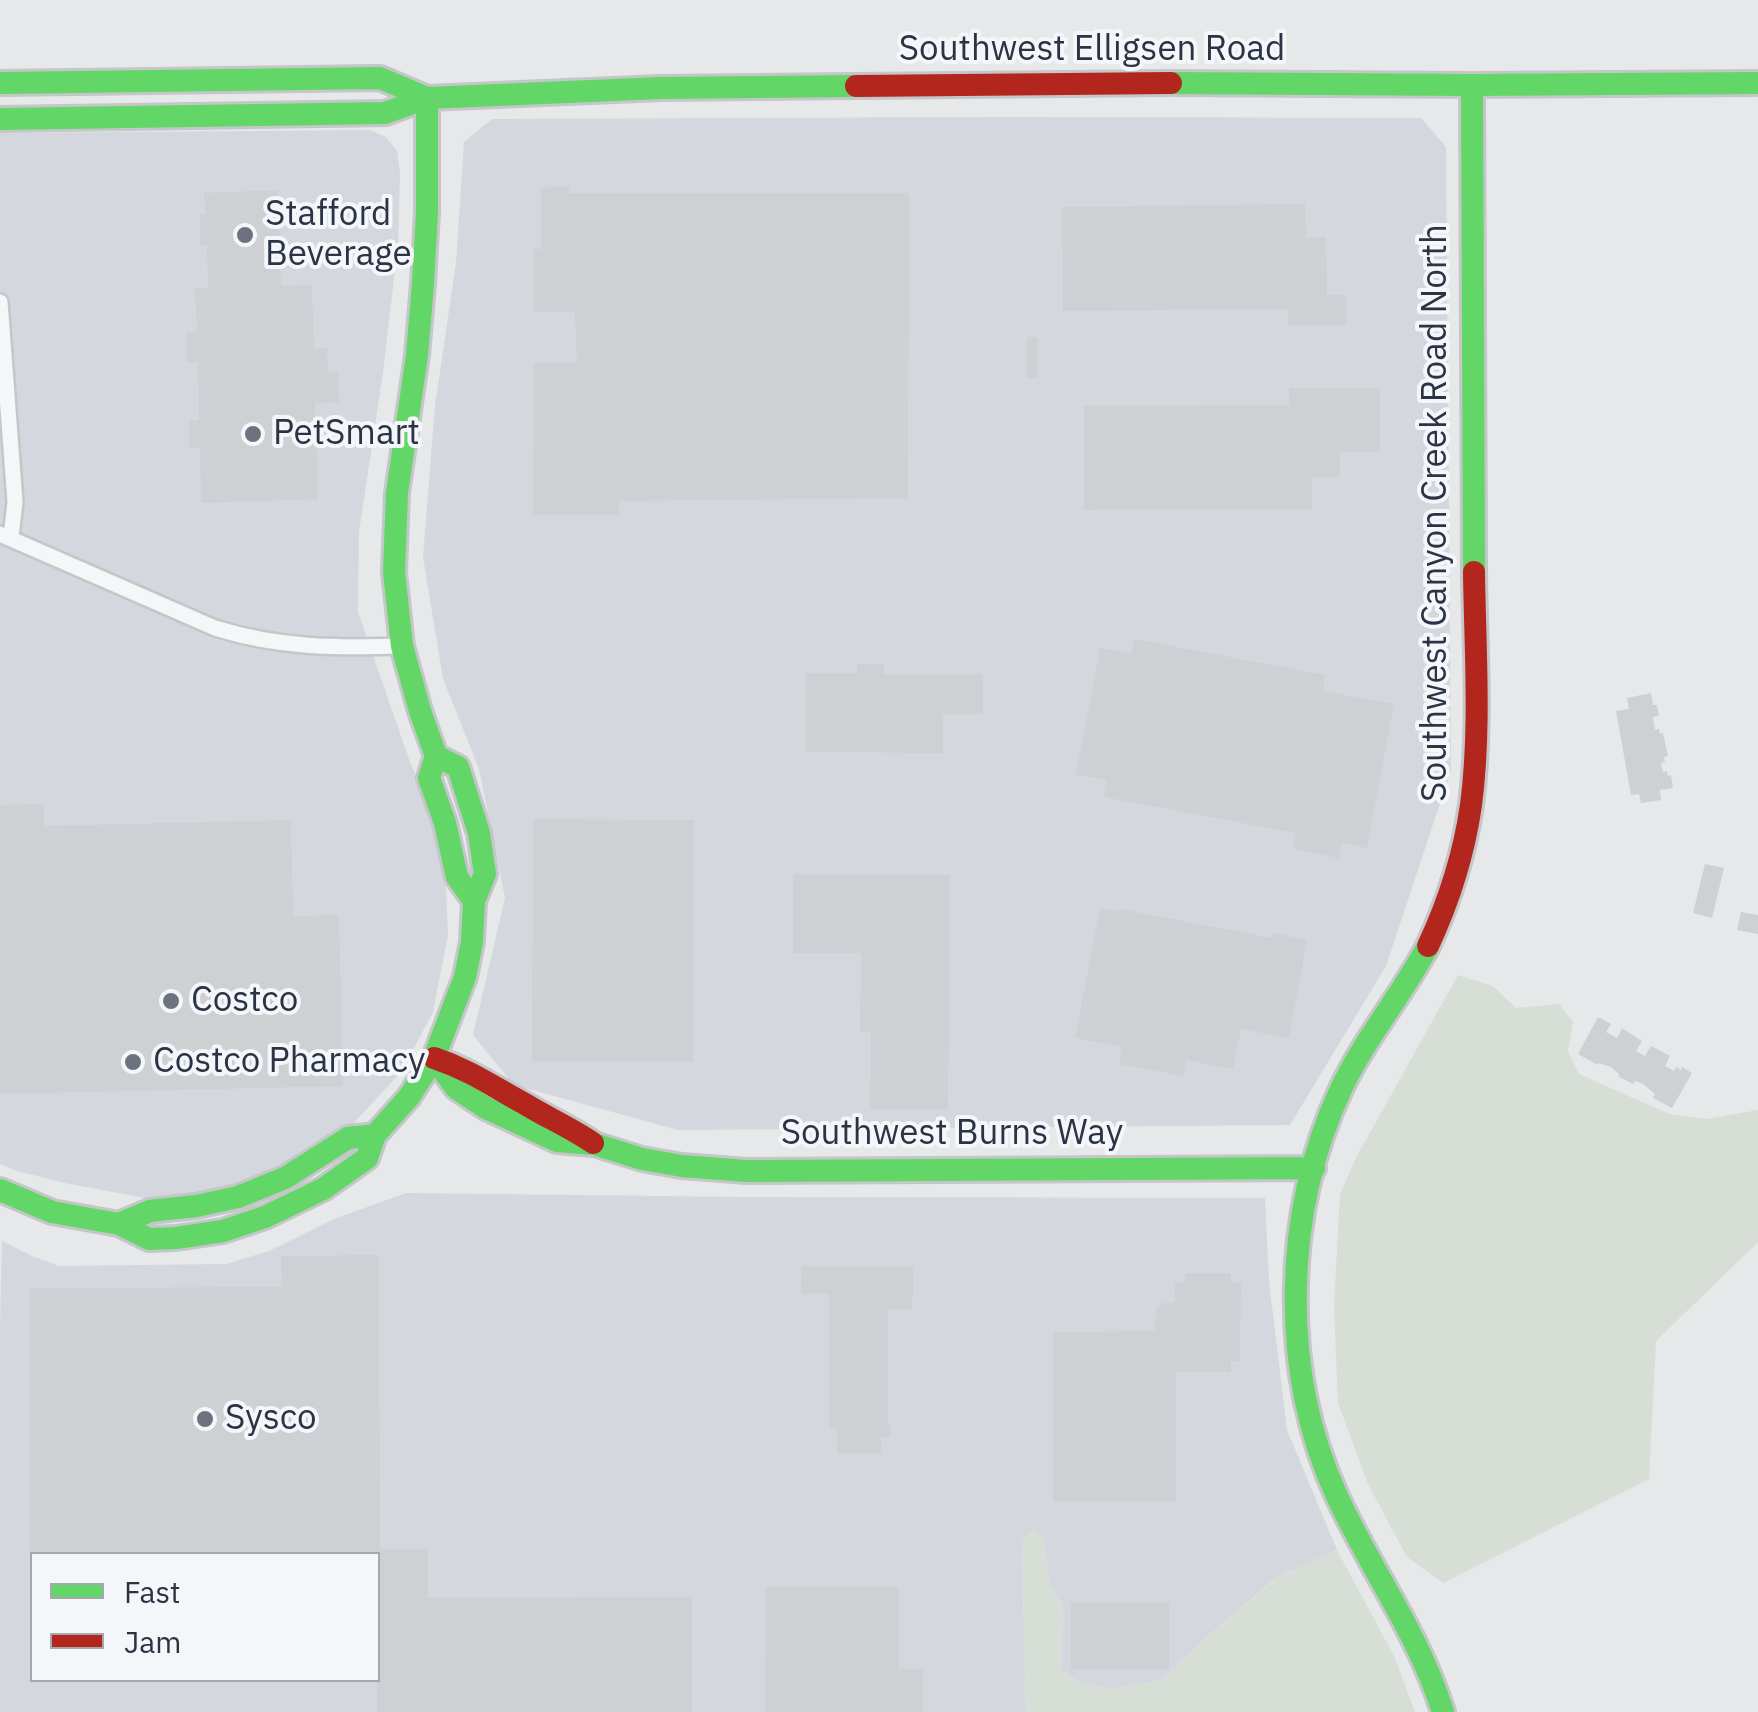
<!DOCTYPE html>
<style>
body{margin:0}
#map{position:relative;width:1758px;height:1712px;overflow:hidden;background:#e6e8ea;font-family:"IBM Plex Sans",sans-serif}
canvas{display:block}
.legend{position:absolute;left:30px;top:1552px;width:350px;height:130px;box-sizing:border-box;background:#f4f6f9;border:2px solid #a4a8b1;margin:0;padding:12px 18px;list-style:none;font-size:30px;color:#2b3445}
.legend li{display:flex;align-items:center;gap:20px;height:50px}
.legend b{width:50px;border:2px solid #a4a8b1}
</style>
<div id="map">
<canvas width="1758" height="1712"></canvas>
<ul class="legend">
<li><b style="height:12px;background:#63d668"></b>Fast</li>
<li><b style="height:12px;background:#b3261e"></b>Jam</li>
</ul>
</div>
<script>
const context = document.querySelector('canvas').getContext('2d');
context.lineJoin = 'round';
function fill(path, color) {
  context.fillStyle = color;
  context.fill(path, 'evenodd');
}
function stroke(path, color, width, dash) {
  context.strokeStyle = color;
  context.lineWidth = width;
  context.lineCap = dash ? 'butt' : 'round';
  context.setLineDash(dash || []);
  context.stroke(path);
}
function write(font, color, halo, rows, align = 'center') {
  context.font = font + ' "IBM Plex Sans",sans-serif';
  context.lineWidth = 8;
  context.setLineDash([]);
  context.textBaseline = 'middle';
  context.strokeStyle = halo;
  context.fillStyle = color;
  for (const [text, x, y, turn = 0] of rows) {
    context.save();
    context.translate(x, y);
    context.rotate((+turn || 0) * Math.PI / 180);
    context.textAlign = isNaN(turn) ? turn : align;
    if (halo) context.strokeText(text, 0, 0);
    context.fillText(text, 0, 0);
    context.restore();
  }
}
fill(new Path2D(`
 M1009,117L1421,118L1446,147L1451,770L1386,966L1290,1125L678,1130L514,1085L473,1035L505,898L479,769L443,679L423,557L435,406L456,263L464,142L492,119Z
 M370,130L386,137L397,151L400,173L398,244L383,372L359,532L358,612L410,762L433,813L445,862L448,935L433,1012L402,1071L352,1125L279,1173L222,1190L150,1199L65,1183L17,1171L0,1164V133Z
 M406,1193L743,1197L1265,1198L1269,1281L1287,1430L1337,1550L1276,1578L1203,1640L1162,1680L1111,1689L1081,1683L1061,1670L1063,1606L1049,1583L1044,1538L1034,1529L1022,1542L1026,1712H0V1327L2,1241L32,1256L59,1266L226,1264L269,1251L334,1219ZM32,1554H378V1680H32Z`), '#d4d7dd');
fill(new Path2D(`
 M1458,975L1493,986L1516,1008L1559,1004L1573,1022L1568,1051L1579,1074L1669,1114L1707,1119L1758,1110V1242L1656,1341L1649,1479L1443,1583L1407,1557L1368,1484L1338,1403L1334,1306L1340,1194L1357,1156Z
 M1034,1529L1044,1538L1049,1583L1063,1606L1061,1670L1081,1683L1111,1689L1162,1680L1203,1640L1277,1578L1337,1550L1394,1656L1415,1712H1026L1022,1542Z`), '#d6ded6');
fill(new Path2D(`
 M545,187H569V193H909L908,498L619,501V515H533L534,363H577L575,312H534V249H541V190H545Z
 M278,190L281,286L312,285L314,349L327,348L328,373L338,372L339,402L315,403L318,499L201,503L200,448H189V420H199L198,362H187L186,333L197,332L195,288H208L207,245H200V214H205L204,193Z
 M1305,204L1306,238L1326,237L1327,295H1346V325L1288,326V309L1063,311L1062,207Z
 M1027,337H1038V378H1027Z
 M1289,388H1380V452H1340V477H1312V509L1084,510V406L1289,405Z
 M1134,639L1325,675L1323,691L1394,704L1367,848L1342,843L1339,858L1293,849L1296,833L1104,797L1107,780L1076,774L1100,648L1131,654Z
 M857,664H884V674H983V714H943V753L806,752V673H857Z
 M1651,693L1653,705H1657L1659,716L1653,717L1655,730L1659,729L1660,734L1663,733L1668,756L1664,757L1665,762L1661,763L1663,772L1667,771L1668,776L1671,775L1673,788L1660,790L1661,800L1641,803L1639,794L1631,795L1616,711L1629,709L1627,698Z
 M44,804V826L291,820L293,916L339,915L343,1086L0,1094V805Z
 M533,819L694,820L693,1062H532Z
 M1705,864L1724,868L1712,918L1693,913Z
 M793,874L950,875L948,1110H870L871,1032H860L861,953H793Z
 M1100,908L1119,912L1120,909L1272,938L1273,933L1307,940L1289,1038L1241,1029L1233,1069L1186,1060L1183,1076L1119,1064L1122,1047L1075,1038Z
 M1741,912L1758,915V934L1737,930Z
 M1598,1017L1611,1024L1606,1032L1617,1038L1622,1028L1642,1041L1636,1051L1645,1056L1651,1046L1670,1056L1665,1066L1674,1071L1676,1067L1681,1070L1682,1067L1692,1073L1672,1108L1653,1098L1655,1094L1643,1084L1635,1081L1633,1084L1618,1076L1619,1074L1611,1067L1599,1063L1598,1065L1578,1054Z
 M379,1255L380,1549H428V1598L692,1597V1712H377L378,1554H30V1288L282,1287L281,1256Z
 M802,1266H914L912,1310H888V1423H890V1437H881V1454H837V1429H829V1294H801Z
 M1185,1273H1231V1283H1241L1240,1361H1231V1372H1176V1501L1053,1502V1332L1155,1331L1156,1309L1164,1303L1175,1302V1283H1184Z
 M766,1587H899V1669H923V1712H765Z
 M1071,1603H1169V1669L1071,1670Z`), '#ced0d3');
const street = new Path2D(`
 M0,302L15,502L11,537
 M0,534L215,628C279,648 336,648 402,646`);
const fast = new Path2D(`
 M0,83L380,78L427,98
 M1171,83L1472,85L1758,83
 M1472,85L1474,572
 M427,98V212L423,284L417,355L397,493L394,572L402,646L420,711L436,756L429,778L445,823L457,877L474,901
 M0,119L385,113L427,98L661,88L856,86
 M1428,946C1402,995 1365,1038 1341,1089C1283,1213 1280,1370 1336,1494C1370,1569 1418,1632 1443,1712
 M434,1058L456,1088L486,1108L557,1141L594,1144L642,1159L682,1166L746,1171L1314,1168
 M0,1190L52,1212L119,1224L149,1239L176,1238L223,1231L265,1217L323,1189L367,1158L375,1135L409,1097L434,1058L465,977L472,942L474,901L485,874L479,833L458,767L436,756
 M119,1224L150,1211L196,1206L238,1197L285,1178L348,1138L375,1135`);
const jam = new Path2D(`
 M856,86L1171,83
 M1428,946C1449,901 1464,854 1471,805C1481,729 1475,648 1474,572
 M434,1058C470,1070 492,1086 525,1104C548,1118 571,1128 593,1143`);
stroke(street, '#c4c6c8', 20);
stroke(fast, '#c4c6c8', 28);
stroke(jam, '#c4c6c8', 28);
stroke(street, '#f5f6f7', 15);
stroke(fast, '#63d668', 22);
stroke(jam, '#b3261e', 22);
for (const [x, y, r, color] of [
 [245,235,10,"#6c737f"],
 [253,434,10,"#6c737f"],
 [171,1001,10,"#6c737f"],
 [133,1062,10,"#6c737f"],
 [205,1419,10,"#6c737f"]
]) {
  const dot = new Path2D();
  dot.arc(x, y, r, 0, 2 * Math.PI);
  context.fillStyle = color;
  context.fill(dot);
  stroke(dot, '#f4f6f9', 4);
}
write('35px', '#2b3445', '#f4f6f9', [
 ["Southwest Elligsen Road",1092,50],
 ["Southwest Canyon Creek Road North",1436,513,-90],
 ["Southwest Burns Way",952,1134]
]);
write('35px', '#2b3445', '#f4f6f9', [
 ["Stafford",265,215],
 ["Beverage",265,255],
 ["PetSmart",273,434],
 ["Costco",191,1001],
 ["Costco Pharmacy",153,1062],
 ["Sysco",225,1419]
], 'left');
</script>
